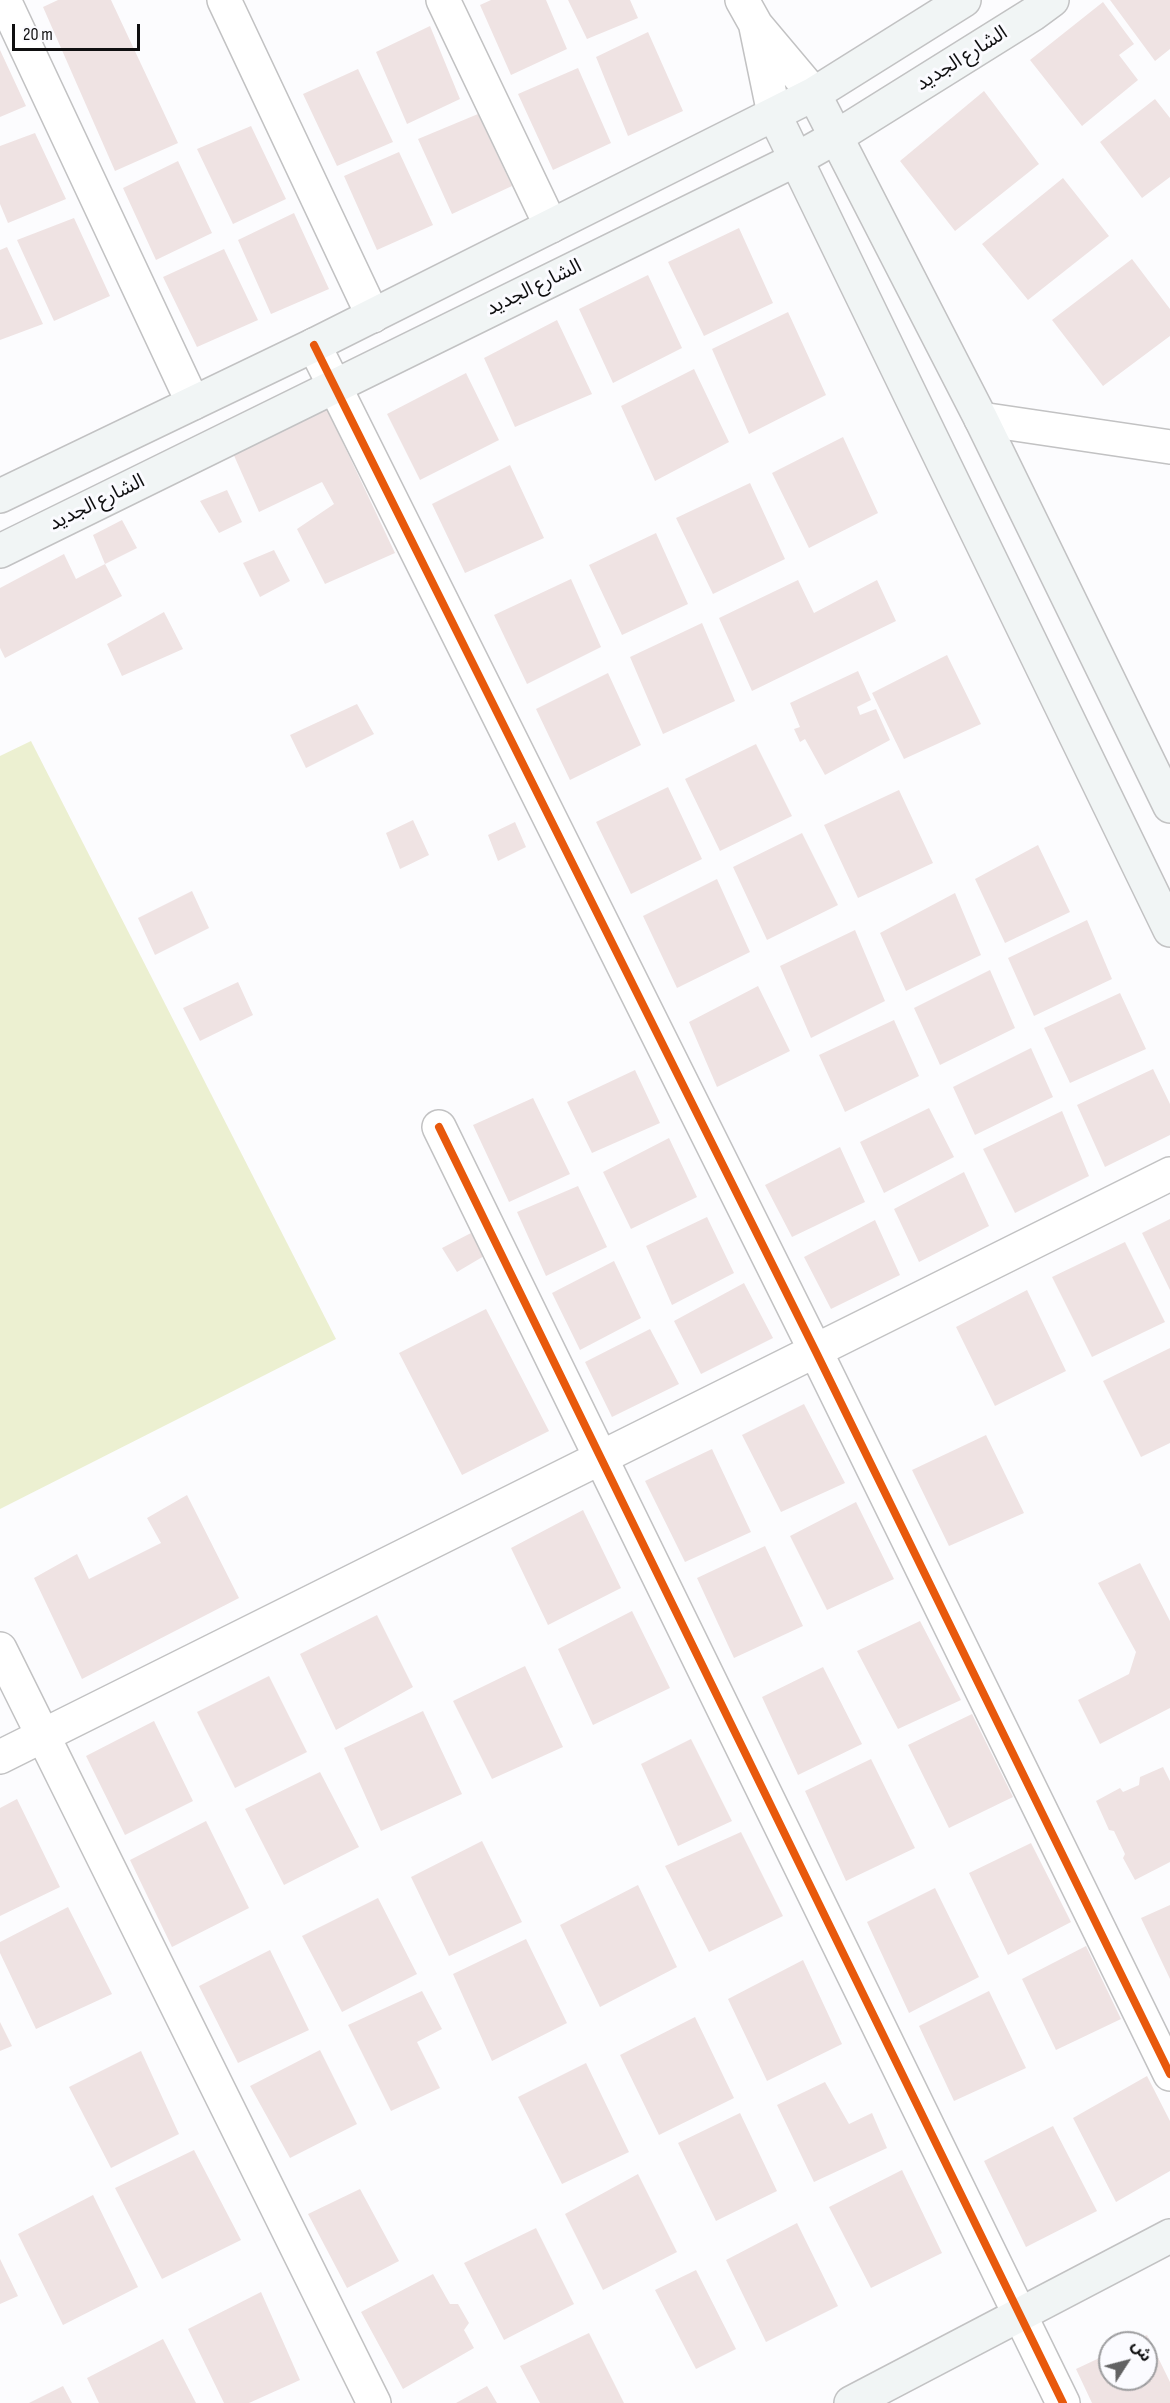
<!DOCTYPE html>
<meta charset="utf-8">
<style>
body{margin:0}
#map{position:relative;width:1170px;height:2403px;overflow:hidden;background:#fcfcfe;font-family:"Sofia Sans Condensed","Noto Sans Arabic",sans-serif}
canvas{display:block}
.north{position:absolute;left:1098px;top:2331px;width:60px;height:60px;box-sizing:border-box;background:#fbfbff;border:2px solid #9d9d9f;border-radius:50%;rotate:54deg;font-size:16px;font-weight:700;line-height:24px;text-align:center;color:#0f0f10}
.north::after{content:'';display:block;margin:auto;width:21px;height:27px;background:#626263;clip-path:polygon(50% 0,100% 100%,50% 72%,0 100%)}
.scale{position:absolute;left:12px;top:24px;width:128px;height:27px;box-sizing:border-box;border:3px solid #0f0f10;border-top:0;padding-left:8px;font-size:18px;line-height:21px;white-space:nowrap;color:#0f0f10;-webkit-text-stroke:4px #fbfbff;paint-order:stroke}
</style>
<div id="map">
<canvas width="1170" height="2403"></canvas>
<div class="north">ش</div>
<div class="scale">20 m</div>
</div>
<script>
const context = document.querySelector('canvas').getContext('2d');
context.lineJoin = 'round';
function fill(path, color) {
  context.fillStyle = color;
  context.fill(path, 'evenodd');
}
function stroke(path, color, width, dash) {
  context.strokeStyle = color;
  context.lineWidth = width;
  context.lineCap = dash ? 'butt' : 'round';
  context.setLineDash(dash || []);
  context.stroke(path);
}
function write(font, color, halo, rows, align = 'center') {
  context.font = font + ' "Sofia Sans Condensed","Noto Sans Arabic",sans-serif';
  context.lineWidth = 6;
  context.setLineDash([]);
  context.textBaseline = 'middle';
  context.strokeStyle = halo;
  context.fillStyle = color;
  for (const [text, x, y, turn = 0] of rows) {
    context.save();
    context.translate(x, y);
    context.rotate((+turn || 0) * Math.PI / 180);
    context.textAlign = isNaN(turn) ? turn : align;
    if (halo) context.strokeText(text, 0, 0);
    context.fillText(text, 0, 0);
    context.restore();
  }
}
fill(new Path2D(`
 M31,741L336,1339L0,1509V756Z`), '#ecf0d1');
fill(new Path2D(`
 M58,0H111L178,143L115,171L43,7Z
 M491,0H546L567,49L511,75L480,5Z
 M568,0H630L638,18L587,39Z
 M1110,0H1170V49L1155,61Z
 M1103,2L1134,44L1119,55L1138,80L1082,126L1030,60Z
 M430,26L460,99L407,124L376,52Z
 M648,32L683,111L628,136L596,57Z
 M0,50L26,106L0,117Z
 M578,68L611,143L553,170L518,94Z
 M358,69L393,142L337,166L303,94Z
 M984,91L1039,164L955,231L900,161Z
 M1155,99L1170,118V177L1142,198L1100,142Z
 M478,114L512,186L452,214L418,139Z
 M251,126L286,199L233,224L197,149Z
 M35,133L66,199L8,223L0,204V146Z
 M399,152L433,225L377,250L344,176Z
 M178,161L212,233L156,260L123,188Z
 M1063,178L1109,236L1028,300L982,244Z
 M294,213L329,289L271,314L238,240Z
 M74,218L110,296L54,321L17,240Z
 M739,228L773,303L704,336L668,262Z
 M7,247L43,324L0,340V250Z
 M224,249L258,320L197,347L163,277Z
 M1132,259L1170,309V336L1103,386L1052,320Z
 M648,275L682,348L613,383L579,309Z
 M788,312L826,395L749,434L712,349Z
 M557,320L592,394L515,427L484,358Z
 M694,369L729,442L655,481L621,406Z
 M466,373L499,440L420,480L387,414Z
 M325,405L395,553L325,584L297,529L334,504L322,482L259,512L232,451Z
 M843,437L878,513L809,548L772,473Z
 M510,465L544,538L465,573L432,504Z
 M750,483L785,559L713,594L676,518Z
 M227,490L242,522L219,533L200,501Z
 M122,520L137,548L105,564L93,535Z
 M656,533L688,604L622,635L589,565Z
 M274,550L290,581L260,597L243,563Z
 M64,554L76,579L105,564L122,596L5,658L0,648V588Z
 M571,579L601,647L527,684L494,615Z
 M798,580L814,613L877,580L896,621L752,691L719,618Z
 M164,612L183,649L122,676L107,644Z
 M702,623L735,701L663,734L630,657Z
 M947,655L981,724L904,759L872,693Z
 M858,671L871,700L857,707L860,715L876,709L890,740L825,775L805,739L800,742L794,729L800,727L790,703Z
 M608,673L641,745L570,780L536,709Z
 M357,704L374,734L306,768L290,735Z
 M756,744L792,816L720,851L685,779Z
 M668,787L702,859L631,894L596,822Z
 M899,790L933,863L858,898L824,825Z
 M413,820L429,855L400,869L386,833Z
 M515,822L526,847L498,861L488,835Z
 M802,833L838,905L767,940L733,867Z
 M1038,845L1070,912L1005,943L975,879Z
 M717,879L750,952L677,988L643,916Z
 M192,891L209,928L155,955L138,918Z
 M955,893L981,955L906,991L880,933Z
 M1087,920L1112,979L1034,1016L1008,958Z
 M855,930L885,1001L811,1038L780,966Z
 M990,970L1015,1028L940,1065L914,1008Z
 M238,982L253,1015L200,1041L183,1008Z
 M758,986L790,1051L717,1087L689,1022Z
 M1120,993L1146,1049L1070,1083L1044,1028Z
 M894,1020L919,1076L845,1112L819,1055Z
 M1031,1048L1053,1097L975,1135L953,1087Z
 M1153,1069L1170,1104V1135L1105,1167L1077,1105Z
 M635,1070L660,1123L592,1153L567,1102Z
 M533,1098L570,1174L509,1202L473,1125Z
 M929,1108L954,1157L884,1193L860,1142Z
 M1062,1111L1089,1176L1015,1213L983,1149Z
 M669,1138L697,1197L631,1229L603,1172Z
 M840,1147L865,1202L792,1237L765,1185Z
 M964,1172L989,1226L919,1262L894,1209Z
 M578,1186L607,1247L546,1276L517,1212Z
 M707,1217L734,1273L672,1305L646,1246Z
 M1170,1219V1290L1142,1233Z
 M875,1220L900,1275L831,1309L804,1257Z
 M471,1233L484,1256L457,1272L442,1248Z
 M1125,1242L1165,1322L1092,1357L1052,1277Z
 M614,1261L641,1318L580,1350L552,1293Z
 M744,1283L773,1338L701,1374L674,1321Z
 M1027,1290L1066,1371L995,1406L956,1327Z
 M486,1309L549,1431L462,1475L399,1353Z
 M650,1329L679,1384L612,1417L585,1362Z
 M1170,1348V1443L1141,1457L1103,1381Z
 M804,1404L845,1483L781,1512L742,1435Z
 M986,1435L1024,1513L949,1546L912,1470Z
 M712,1449L751,1532L685,1562L645,1481Z
 M187,1495L239,1598L82,1679L34,1578L77,1554L89,1579L161,1543L147,1518Z
 M856,1502L894,1579L827,1610L790,1536Z
 M583,1510L621,1588L548,1625L511,1548Z
 M765,1546L803,1626L734,1658L697,1578Z
 M1140,1563L1170,1621V1708L1100,1744L1078,1700L1129,1674L1136,1652L1098,1583Z
 M632,1611L670,1688L593,1725L558,1649Z
 M377,1615L413,1687L336,1730L300,1654Z
 M920,1621L961,1700L898,1729L857,1651Z
 M525,1666L563,1747L492,1779L453,1701Z
 M823,1667L862,1744L798,1775L762,1697Z
 M269,1676L307,1752L235,1788L197,1712Z
 M423,1711L462,1794L381,1831L344,1748Z
 M972,1714L1013,1797L949,1828L908,1745Z
 M154,1721L193,1801L125,1835L86,1756Z
 M691,1739L732,1821L678,1846L641,1764Z
 M871,1759L915,1848L846,1881L805,1791Z
 M1163,1767L1170,1781V1862L1135,1880L1123,1858L1125,1854L1114,1831L1109,1830L1096,1801L1120,1788L1123,1792L1139,1785L1140,1777Z
 M320,1772L359,1847L284,1885L245,1809Z
 M17,1799L60,1887L0,1916V1808Z
 M206,1821L249,1908L172,1947L130,1860Z
 M741,1832L783,1916L709,1952L665,1866Z
 M482,1841L522,1922L449,1956L411,1877Z
 M1031,1843L1071,1922L1008,1955L969,1873Z
 M638,1885L677,1967L600,2007L560,1925Z
 M935,1888L979,1977L909,2013L867,1922Z
 M378,1898L417,1974L342,2012L302,1936Z
 M1170,1905V1979L1141,1918Z
 M68,1907L112,1994L36,2029L0,1953V1942Z
 M526,1939L567,2023L492,2061L453,1974Z
 M1086,1946L1121,2019L1056,2050L1022,1979Z
 M270,1950L309,2030L238,2063L199,1986Z
 M803,1960L842,2044L767,2081L728,1999Z
 M422,1991L442,2029L417,2042L440,2088L391,2111L348,2025Z
 M989,1991L1026,2068L954,2101L919,2026Z
 M695,2017L734,2098L659,2135L620,2055Z
 M0,2022L12,2046L0,2051Z
 M320,2050L357,2124L290,2158L250,2086Z
 M141,2051L179,2134L111,2168L69,2087Z
 M586,2063L629,2152L562,2184L518,2097Z
 M1147,2076L1170,2121V2171L1116,2202L1073,2118Z
 M825,2082L849,2124L872,2113L887,2148L814,2182L777,2105Z
 M740,2113L777,2191L716,2221L678,2143Z
 M1053,2126L1097,2211L1026,2247L984,2161Z
 M194,2150L241,2240L162,2279L115,2188Z
 M902,2170L942,2253L871,2288L829,2207Z
 M638,2174L677,2252L603,2290L565,2214Z
 M360,2189L399,2261L347,2288L308,2214Z
 M93,2195L138,2287L63,2325L18,2234Z
 M797,2223L838,2306L766,2342L726,2260Z
 M536,2228L574,2304L504,2340L464,2263Z
 M0,2259L18,2296L0,2304Z
 M696,2270L736,2349L696,2369L655,2290Z
 M433,2274L450,2304H458L469,2323L464,2330L474,2348L403,2389L361,2312Z
 M261,2292L300,2380L249,2403H224L188,2329Z
 M589,2333L624,2403H540L520,2366Z
 M1147,2335L1170,2382V2403H1092L1076,2369L1110,2353V2379H1146V2343H1130Z
 M163,2339L196,2403H99L87,2378Z
 M63,2386L72,2403H29Z
 M487,2386L497,2403H456Z`), '#efe3e3');
const street = new Path2D(`
 M4,0L193,403
 M224,0L373,316
 M443,0L551,226
 M742,0L756,25L814,94
 M756,27L774,114
 M314,345L816,1352L1170,2074
 M981,419L1170,447
 M439,1127L1063,2403
 M0,1649L374,2403
 M0,1757L1170,1174`);
const secondary = new Path2D(`
 M814,94L981,419L1170,806
 M774,114L1170,930
 M0,496L314,345L814,94L964,0
 M0,551L797,159L836,137L1033,14L1052,0
 M851,2403L1170,2236`);
stroke(street, '#c2c2c3', 36);
stroke(secondary, '#c2c2c3', 36);
stroke(street, '#fff', 33);
stroke(secondary, '#f1f5f5', 33);
stroke(new Path2D(`
 M314,345L816,1352L1170,2074
 M439,1127L1063,2403`), '#e8590c', 8);
write('20px', '#0f0f10', '#fbfbff', [
 ["الشارع الجديد",962,59,-32],
 ["الشارع الجديد",534,288,-26],
 ["الشارع الجديد",97,503,-26]
]);
</script>
